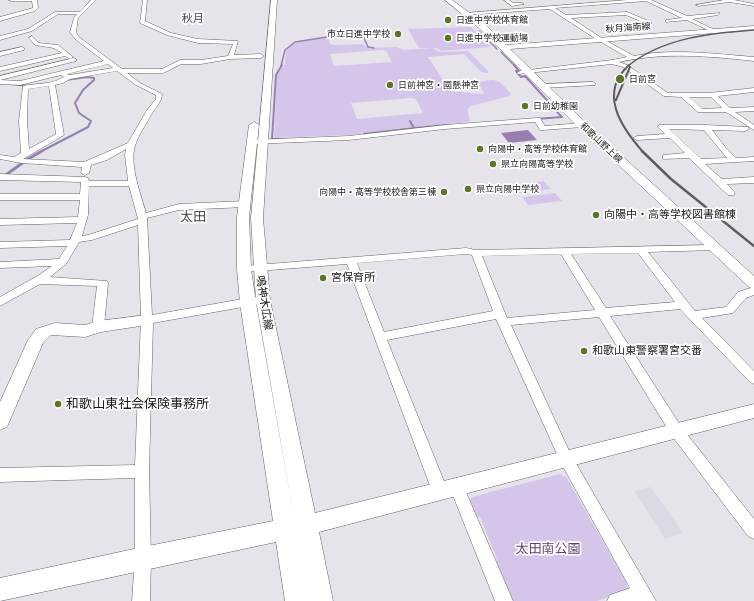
<!DOCTYPE html>
<meta charset="utf-8">
<style>
body{margin:0}
canvas{display:block;background:#e6e4ea}
</style>
<canvas width="754" height="601"></canvas>
<script>
const context = document.querySelector('canvas').getContext('2d');
context.lineJoin = 'round';
function fill(path, color) {
  context.fillStyle = color;
  context.fill(path, 'evenodd');
}
function stroke(path, color, width, dash) {
  context.strokeStyle = color;
  context.lineWidth = width;
  context.lineCap = dash ? 'butt' : 'round';
  context.setLineDash(dash || []);
  context.stroke(path);
}
function write(font, color, halo, rows, align = 'center') {
  context.font = font + ' Figtree,"Noto Sans JP",sans-serif';
  context.lineWidth = 3.5;
  context.setLineDash([]);
  context.textBaseline = 'middle';
  context.strokeStyle = halo;
  context.fillStyle = color;
  for (const [text, x, y, turn = 0] of rows) {
    context.save();
    context.translate(x, y);
    context.rotate((+turn || 0) * Math.PI / 180);
    context.textAlign = isNaN(turn) ? turn : align;
    if (halo) context.strokeText(text, 0, 0);
    context.fillText(text, 0, 0);
    context.restore();
  }
}
fill(new Path2D(`
 M651,487L683,533L665,539L634,491Z`), '#ded8e5');
fill(new Path2D(`
 M471,27L491,47L441,51L437,48H419L408,29Z
 M325,38L328,39L330,44L334,45L363,44L369,48L397,47L403,50L433,48L439,52L468,51L489,72L488,73L481,72L464,54L428,57L450,91L481,94L484,93L479,84L480,82C498,77 500,81 511,94L509,96L471,106L467,110L470,120L468,122L410,127L350,135L275,138L274,136L277,75L285,64L286,50L293,44L298,42ZM383,50L386,51L392,62L334,66L330,54ZM412,98L416,99L423,113L357,119L351,103Z
 M543,181L551,189L519,193L512,185Z
 M555,193L562,201L528,205L522,197Z
 M560,474L567,478L627,584L625,592L597,601H507L491,561L497,559L480,517L475,518L468,503L472,497Z`), '#d6c5eb');
fill(new Path2D(`
 M528,130L537,140L509,143L501,133Z`), '#9680b0');
stroke(new Path2D(`
 M479,31L497,49
 M364,38L368,47L374,48
 M501,52L515,66
 M281,66L285,50L295,42L359,32`), '#9680b0', 1.5);
stroke(new Path2D(`
 M514,65L519,71H516L521,77L525,76L555,109
 M11,84L29,86
 M536,119L562,117L557,112
 M410,121L414,128L446,125
 M364,134L414,128
 M282,139H272L276,75L282,65
 M40,152L88,127L91,121L79,113L75,103L83,90L94,80V78L87,77L66,80`), '#9680b0', 2);
stroke(new Path2D(`
 M0,179L28,159L42,151`), '#9680b0', 3);
const street = new Path2D(`
 M9,0H37L38,8L35,11L0,21V17L33,8L32,1H11Z
 M91,0H96L78,18L76,32L79,37L122,69H162L180,60H201L228,56L233,44L198,43L167,35L140,23L143,0H147L145,21L171,33L198,39L238,41L234,55L261,54L264,56L261,58L230,59L201,64H181L163,73H127L140,83L162,94C162,102 155,108 151,115C146,125 138,135 135,146C129,164 141,195 146,213L179,204L245,201L249,204L245,207L179,210L147,218L152,315L254,297L258,298L260,301L258,304L254,305L153,323L149,471L151,558L150,601H132L135,558V478L0,482V468L135,465L141,320L138,225L92,240L79,242L66,264L50,277L107,281L108,283L104,327L102,330H94L92,327L97,286L40,284L0,306V297L39,275L52,266L0,268V262L59,259L67,246L0,248V242L70,240L77,223L0,225V219L78,217L80,200H0V194H80L81,182L0,180V174L85,177L88,178L89,181H128L125,155L126,149L107,160L91,165L89,173L85,175L81,173L82,167L21,163L0,159V155L14,157L21,153L19,121L23,86C36,83 52,85 64,77L61,75L20,85L0,84V80L20,81L104,61L75,39L70,32L74,18L77,14H58L32,31L0,40V36L28,29L55,12H80ZM108,64L113,68L69,75L67,74ZM117,71L136,85L156,95V99L147,110L128,143L84,162L23,159L64,135L55,85L63,83L70,79ZM49,86L56,134L29,149L27,121L28,89ZM89,186H129L138,219L88,235L82,236L88,215Z
 M504,0H509L513,3H522L524,4L512,6Z
 M627,0H651L687,16L720,13L718,15L692,19L717,31L712,32L687,20L666,22V20L682,18L646,1L555,8L566,15L627,12L651,22V24H647L626,15L571,18L603,39L634,56C670,48 717,54 754,57V61C708,56 665,52 619,62L627,65L668,93H709L754,88V92L718,96L730,108L754,107V111L735,112L754,125V130L726,112H698L681,97L664,96L623,67L612,64L518,74L517,73L520,71L612,60L627,57L599,41L550,9L466,15L464,14L466,13ZM689,97H711L722,108L702,109Z
 M724,0H734L754,4V6L730,2L698,6L696,5Z
 M32,36L39,43L58,45L73,57L70,59L65,56L0,71V67L62,53L54,48L35,45L29,38Z
 M22,47L24,48V50L0,56V52Z
 M74,58L76,59V61L0,80V76Z
 M593,82L596,84L595,85L544,88L541,86L544,84Z
 M537,118H540L545,126L582,123L586,125L582,127L543,130H540L535,122L445,129L349,140L252,144L248,142L252,140L349,136L445,125Z
 M659,125H705L748,127L749,129L745,131L712,130L726,148L736,158L754,157V161L705,164L722,179L754,177V183L727,184L735,193L734,195H728L689,158L663,159V155L685,153L670,138L637,140L633,138L637,136L665,134L658,127ZM669,129L704,130L727,158L701,159Z
 M713,245L718,248L716,250L648,252L695,311L726,307L738,292L754,287V295L746,298L733,313L702,318L754,371V384L750,382L680,309L610,316L682,428L754,519V539L748,536L672,436L599,317L511,325L571,455L656,601H607L610,595L630,588L561,463L496,319L387,340L448,491L445,496L440,498L435,496L432,491L347,264L244,272L239,269L244,266L466,248L476,250ZM638,253L675,302L606,308L571,254ZM466,254L472,255L493,311L384,332L357,263ZM561,254L595,310L507,318L482,256Z
 M457,481L462,483L513,601H495L450,488L452,483Z`);
const secondary = new Path2D(`
 M271,0H277L263,218L270,300L315,513L754,404V418L319,532L333,601H309L298,537L309,601H285L276,542L0,601V578L143,547L273,521L240,303L237,269V217L249,125L254,122L259,125L249,217L251,269L256,303L294,517L256,300L251,218Z
 M445,0H452L486,25L506,45L754,26V30L510,49L586,123L754,276V289L749,287L578,127L480,29Z
 M147,315L153,316L155,320L153,324L101,332L85,337L51,335L43,343L7,427L0,430V402L28,340L36,329L55,323L85,325L98,321Z`);
stroke(street, '#646267', 1);
stroke(secondary, '#646267', 1);
fill(street, '#fff');
fill(secondary, '#fff');
stroke(new Path2D(`
 M628,66C662,38 711,33 754,30`), '#5d5c5f', 1.5);
stroke(new Path2D(`
 M629,65C598,93 621,127 643,152
 M616,100L630,67`), '#5d5c5f', 2);
stroke(new Path2D(`
 M642,151L671,179L754,246`), '#5d5c5f', 2.5);
for (const [x, y, r, color] of [
 [448,20,4,"#5c7528"],
 [398,34,4,"#5c7528"],
 [448,38,4,"#5c7528"],
 [620,79,5,"#5c7528"],
 [390,85,4,"#5c7528"],
 [525,106,4,"#5c7528"],
 [480,149,4,"#5c7528"],
 [493,164,4,"#5c7528"],
 [468,189,4,"#5c7528"],
 [444,192,4,"#5c7528"],
 [596,215,4,"#5c7528"],
 [323,278,4,"#5c7528"],
 [584,351,4,"#5c7528"],
 [58,404,4,"#5c7528"]
]) {
  const dot = new Path2D();
  dot.arc(x, y, r, 0, 2 * Math.PI);
  context.fillStyle = color;
  context.fill(dot);
  stroke(dot, '#fff', 1.5);
}
write('9px', '#1b1a1c', '#fff', [
 ["日進中学校体育館",456,20],
 ["市立日進中学校",390,34,"right"],
 ["日進中学校運動場",456,38],
 ["日前宮",629,79],
 ["日前神宮・國懸神宮",398,85],
 ["日前幼稚園",533,106],
 ["向陽中・高等学校体育館",488,149],
 ["県立向陽高等学校",501,164],
 ["県立向陽中学校",476,189],
 ["向陽中・高等学校校舎第三棟",436,192,"right"]
], 'left');
write('9px', '#1b1a1c', '#fff', [
 ["秋月海南線",628,28,-4],
 ["和歌山野上線",601,143,43]
]);
write('11px', '#49464c', '#fff', [
 ["秋月",193,19]
]);
write('11px', '#1b1a1c', '#fff', [
 ["向陽中・高等学校図書館棟",604,215],
 ["宮保育所",331,278],
 ["和歌山東警察署宮交番",592,351]
], 'left');
write('11px', '#1b1a1c', '#fff', [
 ["鳴神木広線",264,303,81]
]);
write('13px', '#49464c', '#fff', [
 ["太田",193,217]
]);
write('13px', '#1b1a1c', '#fff', [
 ["和歌山東社会保険事務所",66,404]
], 'left');
write('13px', '#614280', '#fff', [
 ["太田南公園",548,549]
]);
</script>
